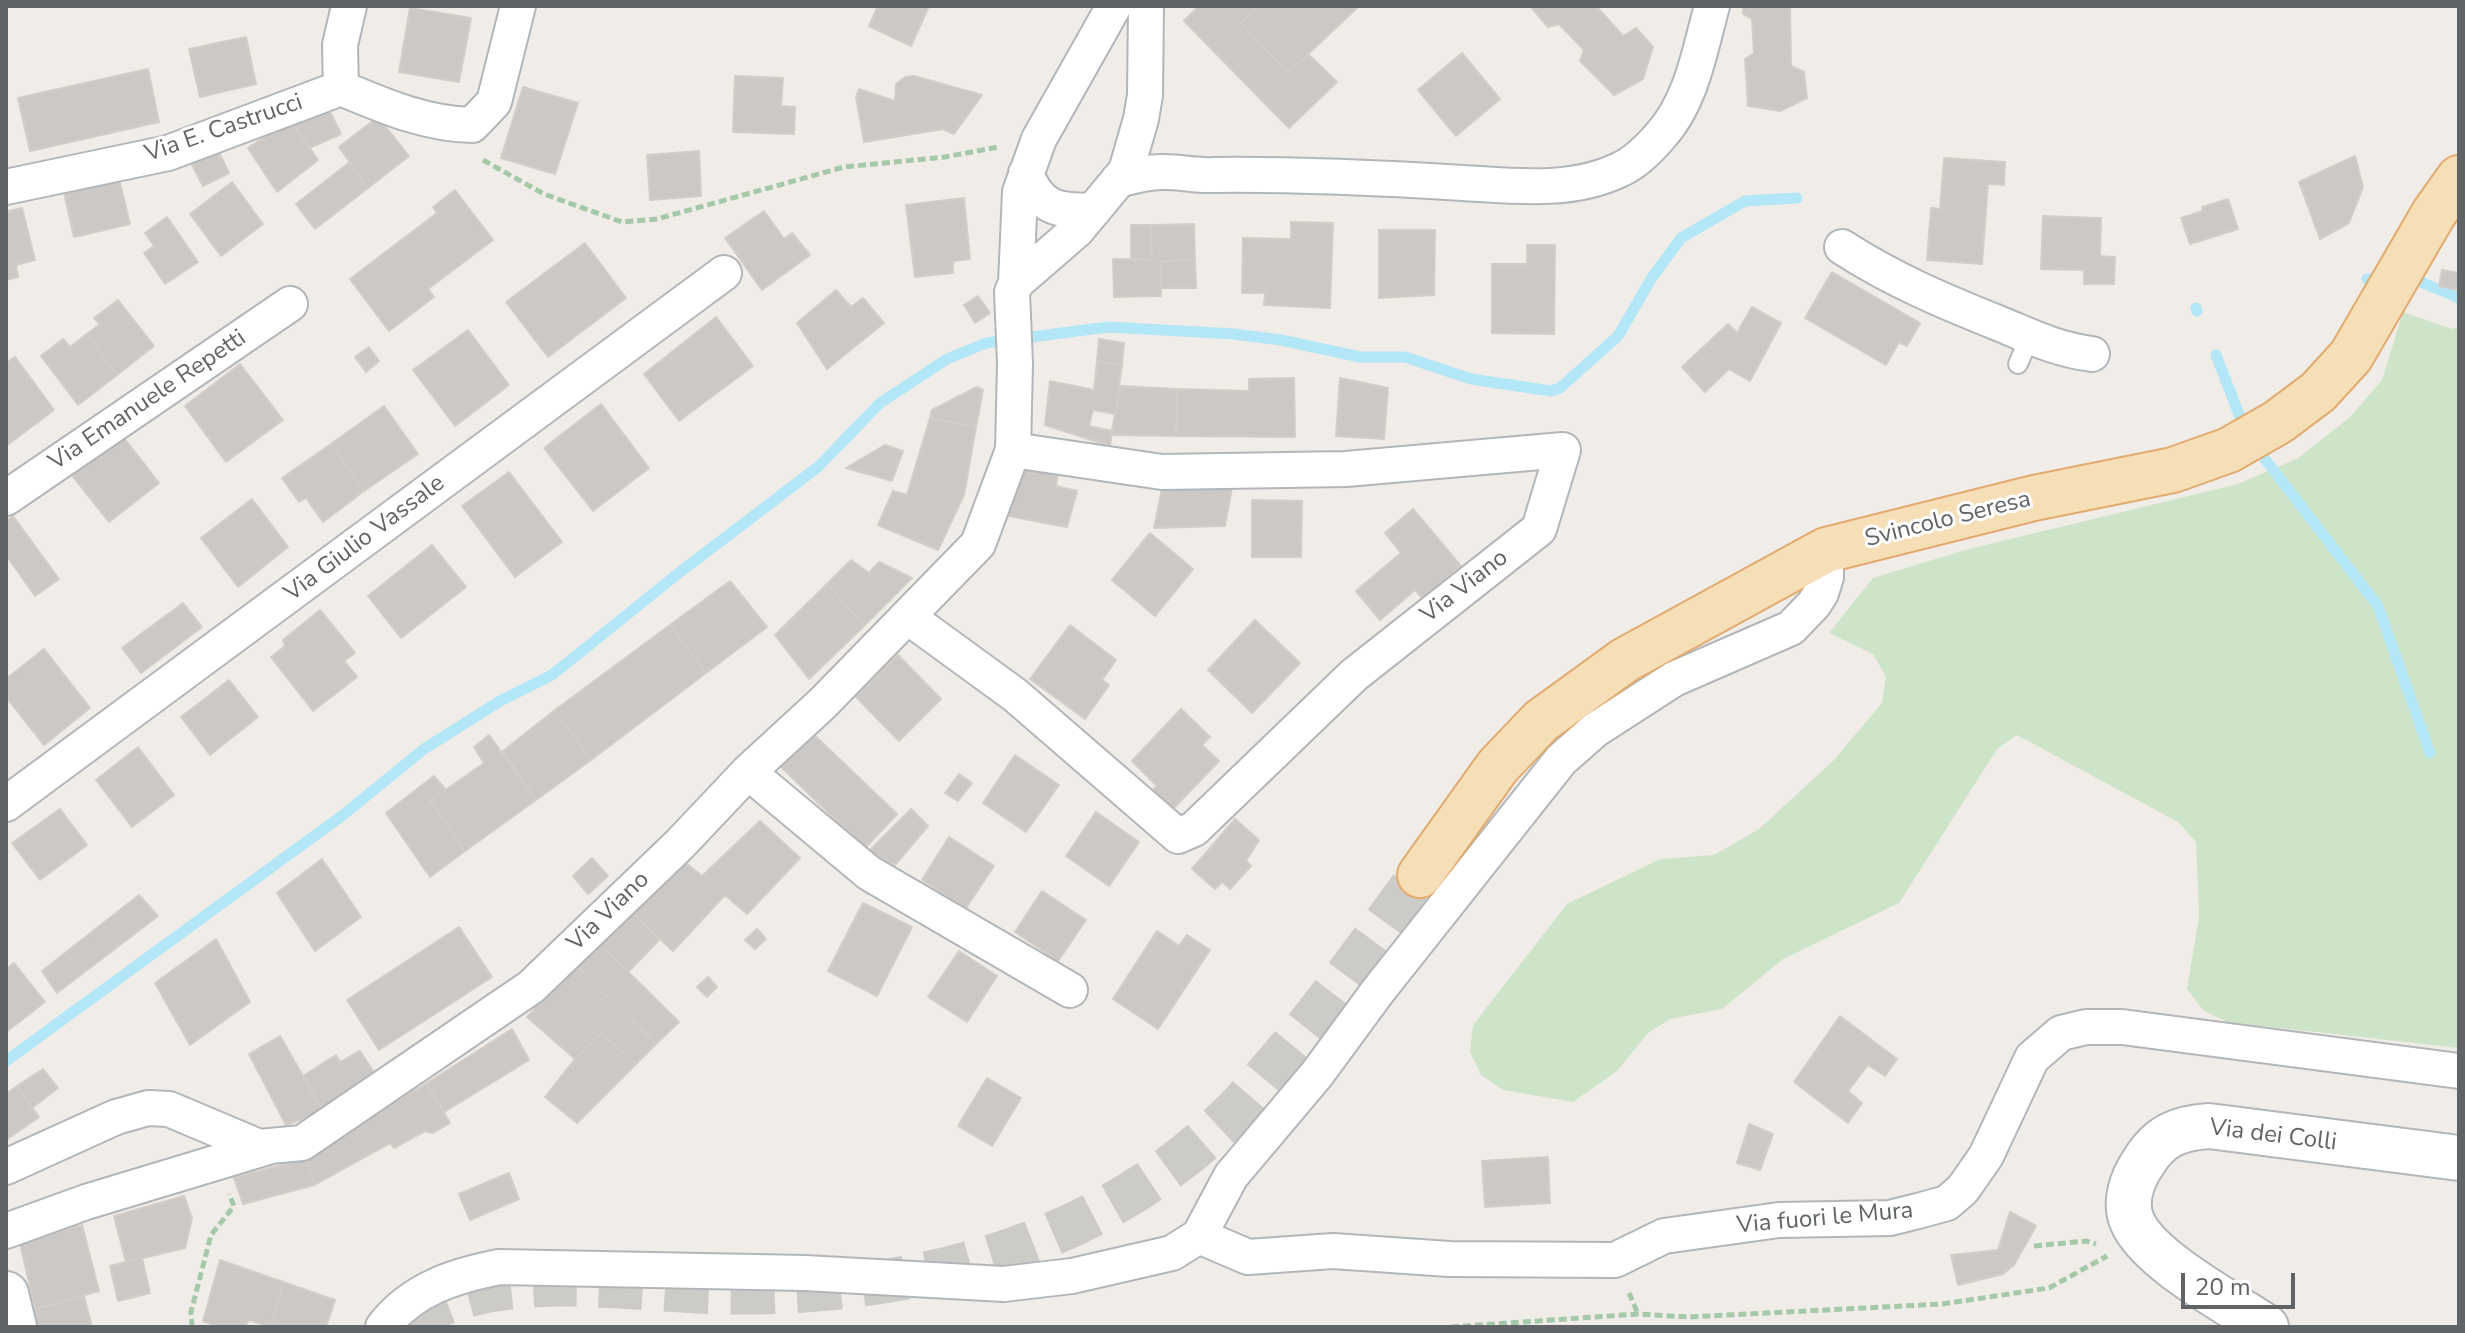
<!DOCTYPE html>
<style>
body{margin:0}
#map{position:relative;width:2465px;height:1333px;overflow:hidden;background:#f0ede9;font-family:"Nunito Sans",sans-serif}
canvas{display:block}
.frame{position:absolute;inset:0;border:8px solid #606467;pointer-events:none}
.scale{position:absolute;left:2181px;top:1273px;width:114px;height:36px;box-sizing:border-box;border:4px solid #606467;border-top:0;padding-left:10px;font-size:24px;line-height:28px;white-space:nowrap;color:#606467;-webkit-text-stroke:6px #fff;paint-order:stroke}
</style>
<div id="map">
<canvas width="2465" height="1333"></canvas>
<div class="frame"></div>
<div class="scale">20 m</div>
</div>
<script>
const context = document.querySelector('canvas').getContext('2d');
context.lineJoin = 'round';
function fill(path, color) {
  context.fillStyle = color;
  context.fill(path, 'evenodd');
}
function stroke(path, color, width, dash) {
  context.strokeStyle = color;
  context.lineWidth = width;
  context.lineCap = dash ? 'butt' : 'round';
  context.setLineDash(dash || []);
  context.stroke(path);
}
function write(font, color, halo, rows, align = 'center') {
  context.font = font + ' "Nunito Sans",sans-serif';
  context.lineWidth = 6;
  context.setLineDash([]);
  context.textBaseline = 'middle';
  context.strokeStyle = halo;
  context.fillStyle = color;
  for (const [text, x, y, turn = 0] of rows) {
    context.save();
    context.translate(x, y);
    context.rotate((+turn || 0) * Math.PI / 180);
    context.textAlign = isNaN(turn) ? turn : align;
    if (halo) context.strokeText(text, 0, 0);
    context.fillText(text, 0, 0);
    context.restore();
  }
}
fill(new Path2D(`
 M2403,312L2452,329L2459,327V1048L2227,1022L2203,1010L2187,989L2199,916L2196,842L2178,822L2017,735L1997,749L1899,903L1783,959L1722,1009L1670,1019L1648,1033L1617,1071L1573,1102L1503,1090L1481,1075L1470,1052L1473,1025L1567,904L1660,859L1714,855L1759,829L1834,760L1882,703L1886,677L1873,654L1829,633L1873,578L1965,550L2238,484L2298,458L2349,418L2382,380Z`), '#cee4c8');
stroke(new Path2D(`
 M2409,277L2459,298
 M2367,279H2370
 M2196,308L2197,311
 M2216,355L2245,430
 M2258,450L2378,606L2430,753
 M6,1061L343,815L424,749L500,701L552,675L680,572L818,467L880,403L947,359L986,343L1108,327L1234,334L1281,340L1360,357H1405L1471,379L1551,391L1560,388L1618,336L1651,279L1681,238L1745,201L1797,198`), '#b3e6f6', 11);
const building = new Path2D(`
 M878,6H929L911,46L869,26Z
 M1199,6H1259L1241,23L1288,73L1308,54L1337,82L1289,128L1184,21Z
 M1259,6H1359L1288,73L1241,23Z
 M1530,6H1596L1623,36L1636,28L1653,47L1643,79L1614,95L1580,61L1584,50L1559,24L1548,27Z
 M1743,6H1790L1791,66L1804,72L1807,98L1780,111L1748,106L1745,59L1754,53L1752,19L1743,14Z
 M410,8L471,18L459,82L399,72Z
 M246,37L256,84L200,97L189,49Z
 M1462,53L1500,99L1456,136L1418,90Z
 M148,69L159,122L30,151L18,98Z
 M735,76L783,78L781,106L795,107L794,134L733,132Z
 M914,76L982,95L954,134L943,129L864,142L856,97L859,89L895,101L896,84L905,77Z
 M523,87L578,103L555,174L501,158Z
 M322,96L341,134L309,148L290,119Z
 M378,117L409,156L368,188L339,147Z
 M290,119L318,160L277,192L248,148Z
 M218,150L229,173L203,186L191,163Z
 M699,151L701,196L650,200L647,155Z
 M2355,156L2363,187L2349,223L2320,239L2299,182Z
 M1944,158L2005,162L2004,185L1988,184L1982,264L1927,260L1931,208L1940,209Z
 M350,162L368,188L315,229L296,204Z
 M118,175L130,224L74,237L63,188Z
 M232,182L263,224L221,256L190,214Z
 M455,190L493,240L428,289L434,297L389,331L350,279L437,213L433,207Z
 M964,198L970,259L953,261V273L915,277L906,205Z
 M2228,199L2238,229L2190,244L2181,218L2203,211L2202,207Z
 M22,208L35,260L16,265L18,277L6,280V212Z
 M764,211L784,239L792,233L810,255L762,290L725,238Z
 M2043,216L2101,218L2100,256L2115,257L2114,284H2084V270L2041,269Z
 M167,217L198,262L165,284L144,253L154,246L145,233Z
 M1291,222L1333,223L1330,308L1264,305L1265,293H1242L1243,238L1291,239Z
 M1194,224L1195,260L1161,261V296L1114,297L1113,259L1152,260L1151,225Z
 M1131,225H1151L1152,260L1131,258Z
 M1379,230H1435L1434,295L1379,298Z
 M585,243L626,298L548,357L506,302Z
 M1527,245H1555L1554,334L1492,333V264H1527Z
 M1195,260L1196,288H1161V261Z
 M2442,270L2459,273V290L2439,286Z
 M1832,272L1920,323L1907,346L1899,342L1886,365L1805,318Z
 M836,290L851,307L863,298L884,323L827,369L797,323Z
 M978,296L990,313L975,323L964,305Z
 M118,300L154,346L117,375L87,334L100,324L94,318Z
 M1752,307L1781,323L1750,381L1729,369L1705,392L1682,367L1728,324L1737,333Z
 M716,317L753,366L679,421L644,374Z
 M468,330L509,385L455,426L413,370Z
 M87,334L117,375L78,405L41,356L63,339L70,347Z
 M1099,339L1124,343L1122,365L1097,362Z
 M369,347L379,361L366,372L355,357Z
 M15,357L54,410L6,446V363Z
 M1097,362L1122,365L1115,414L1093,410L1089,426L1112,431L1110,446L1045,425L1050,381L1094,390Z
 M240,364L283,420L226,462L185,406Z
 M1294,378L1295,437L1176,436L1177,389L1249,391V379Z
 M1340,378L1388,388L1384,439L1336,436Z
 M1121,386L1177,389L1176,436L1111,435Z
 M977,387L983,390L976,427L930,418L932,410Z
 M601,404L649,468L593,511L544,448Z
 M384,406L418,454L364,491L331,444Z
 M930,418L976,427L964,495L938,550L878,525L893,491L907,495Z
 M121,434L159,483L109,522L70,473Z
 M331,444L364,491L323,522L306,498L299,502L282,478Z
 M885,445L903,451L892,481L846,468Z
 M1012,464L1058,471L1056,486L1077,491L1067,527L998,514Z
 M509,472L562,542L515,577L462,506Z
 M1233,482L1225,526L1154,528L1163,484Z
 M252,499L288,547L238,587L201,538Z
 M1252,500L1302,501L1301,557H1252Z
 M1413,509L1461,566L1422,598L1415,590L1380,620L1356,591L1401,553L1385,533Z
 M13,516L59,579L35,596L6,555V521Z
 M1150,533L1193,569L1155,616L1112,580Z
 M432,545L466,587L401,638L368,596Z
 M851,560L869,573L879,562L912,578L864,626L827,584Z
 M730,581L767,627L706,673L670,625Z
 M827,584L864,626L809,679L775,635Z
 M183,603L202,627L141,673L122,648Z
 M320,610L355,653L344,661L357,677L313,711L271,657L285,646L283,640Z
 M1255,620L1300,663L1252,713L1208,670Z
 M670,625L706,673L591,760L555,710Z
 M1070,625L1116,660L1102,680L1109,685L1085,719L1030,679Z
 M44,649L90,708L44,745L6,697V679Z
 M898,655L941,699L899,741L856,697Z
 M229,680L258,717L210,755L181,717Z
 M1181,709L1210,737L1202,745L1219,761L1172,810L1152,791L1157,786L1132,761Z
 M555,710L591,760L536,800L503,751Z
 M810,731L897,814L865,848L778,764Z
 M489,735L536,800L465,851L430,801L484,763L474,747Z
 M138,747L174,795L132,827L96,780Z
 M1015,755L1059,785L1026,832L983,803Z
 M959,774L972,783L958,801L945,793Z
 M434,776L446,790L430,801L465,851L430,877L386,813Z
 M60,809L87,845L40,880L12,843Z
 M911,809L928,826L895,865L868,852Z
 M1096,812L1139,842L1109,886L1066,856Z
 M1235,819L1259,840L1246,861L1251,866L1230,889L1222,882L1215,889L1192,869Z
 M760,821L800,858L747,914L725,895L673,951L630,911L681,859L702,876Z
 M949,837L994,866L966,908L922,880Z
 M592,858L608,876L588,894L573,876Z
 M322,859L361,917L315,951L277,893Z
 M1042,891L1086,920L1058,961L1015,932Z
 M139,895L158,916L57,993L42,971Z
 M863,903L912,927L877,996L828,971Z
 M630,911L659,940L628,972L599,943Z
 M459,927L492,977L379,1050L347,1000Z
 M757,929L766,939L755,949L745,940Z
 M1157,931L1179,946L1187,935L1210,950L1158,1029L1113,999Z
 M216,939L250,1002L190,1045L155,983Z
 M599,943L679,1022L656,1044L576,966Z
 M959,951L997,976L967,1022L928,997Z
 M14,963L45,1002L6,1032V970Z
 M576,966L656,1044L636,1064L601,1033L575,1059L527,1017Z
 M708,977L717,987L707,997L697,987Z
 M1840,1016L1897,1059L1885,1076L1868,1065L1848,1091L1862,1103L1848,1123L1794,1082Z
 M512,1029L529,1060L444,1112L427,1083Z
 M601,1033L636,1064L577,1123L545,1097L575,1059Z
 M280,1036L323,1111L286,1125L249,1054Z
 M360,1051L377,1077L323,1111L303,1076L336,1055L340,1062Z
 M43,1069L58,1088L32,1108L17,1086Z
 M987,1078L1021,1098L992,1146L958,1126Z
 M427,1083L450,1123L433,1133L425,1131L394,1148L390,1143L314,1185L306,1158Z
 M17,1086L39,1117L6,1140V1094Z
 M1749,1124L1773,1134L1760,1170L1737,1163Z
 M1548,1157L1550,1203L1485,1207L1482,1161Z
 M306,1158L314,1185L243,1204L234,1178Z
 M509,1173L519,1199L470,1220L459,1194Z
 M184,1196L192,1218L185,1248L126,1262L114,1216Z
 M2010,1212L2036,1226L2014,1265L2003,1274L1958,1285L1951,1255L1998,1250Z
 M82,1225L99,1291L35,1309L20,1243Z
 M142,1258L150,1293L118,1301L110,1266Z
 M220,1260L283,1282L271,1327L249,1320L245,1327H220L203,1321Z
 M283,1282L335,1300L326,1327H271Z
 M84,1296L92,1327H39L35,1309Z`);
fill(building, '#cbc8c5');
stroke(building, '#d4cdc7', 2);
stroke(new Path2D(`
 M411,1327C418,1321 426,1312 434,1308C511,1270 625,1289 710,1292C900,1298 1095,1251 1233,1113C1249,1098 1262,1079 1277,1063C1328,1003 1374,939 1420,875`), '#cccbc8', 44, [44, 22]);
const lane = new Path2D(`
 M2018,364L2024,350V334`);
const street = new Path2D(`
 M341,88L340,45L349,6
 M1026,173C1039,209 1060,212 1094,210
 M1118,180C1133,176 1149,171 1165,172C1182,172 1197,176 1214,175C1297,174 1380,178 1463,183C1514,186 1571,193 1619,170C1635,163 1650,148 1661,135C1692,101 1700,49 1712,6
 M6,187L168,153L341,88C384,106 425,124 472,125L494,102L518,6
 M1842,247C1893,280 1943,301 1998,323C2032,337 2055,349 2092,354
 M1016,283L1076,231L1126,171L1141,119L1145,95L1146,6
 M6,498L290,304
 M908,617L1015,695L1178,836L1194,829L1354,675L1539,529L1563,450L1346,469L1162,472L1013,450
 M748,772L869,873L1070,990
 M6,804L724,273
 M6,1167L116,1117L148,1108L169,1109L259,1147L302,1143L531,987L680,844L748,772L823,703L978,544L1013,450L1015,363L1012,292L1016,283L1020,192L1039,139L1114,6
 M6,1231L86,1202L268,1147
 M1199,1236L1248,1257L1333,1251L1449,1259L1615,1260L1664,1236L1779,1220L1890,1218L1918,1211L1947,1203L1963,1189L1986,1156L2032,1058L2061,1033L2086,1027H2122L2459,1071
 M383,1327C412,1289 454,1276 499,1267L805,1273L1004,1284L1072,1276L1172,1253L1199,1236L1231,1176L1317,1074L1378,991L1561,760L1595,730L1674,679L1791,628L1814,604L1821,593L1826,577V550`);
const secondary = new Path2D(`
 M6,1294L14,1327
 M2266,1327C2230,1303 2148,1260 2132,1221C2124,1202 2132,1179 2143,1163C2159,1136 2178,1128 2209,1126L2459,1158`);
const primary = new Path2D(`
 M1420,875L1498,766L1541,721L1625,660L1826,550L2034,498L2173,470L2229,450L2278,422L2318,392L2351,356L2434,213L2459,178`);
stroke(lane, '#b3b6b9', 22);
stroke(street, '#b3b6b9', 38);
stroke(secondary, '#b2b6b9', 48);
stroke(primary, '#e2aa6f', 48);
stroke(new Path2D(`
 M483,160L544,194L622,222L657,219L844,167L945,157L998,147
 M2034,1246L2086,1241L2096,1244
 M1629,1293L1638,1314
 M192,1327L191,1312L211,1235L234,1206L229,1194
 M1451,1327L1638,1314L1689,1317L1942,1304L2049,1288L2107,1256`), '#a5c9a8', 5, [8, 4]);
stroke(lane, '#fff', 18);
stroke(street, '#fff', 34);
stroke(secondary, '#fff', 44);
stroke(primary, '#f6dfb7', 44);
write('24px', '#606467', '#fff', [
 ["Via E. Castrucci",224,129,-19],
 ["Via Emanuele Repetti",148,401,-34],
 ["Svincolo Seresa",1948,520,-14],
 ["Via Giulio Vassale",365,539,-37],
 ["Via Viano",1465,587,-38],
 ["Via Viano",609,912,-44],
 ["Via dei Colli",2273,1136,7],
 ["Via fuori le Mura",1825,1219,-5]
]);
</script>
